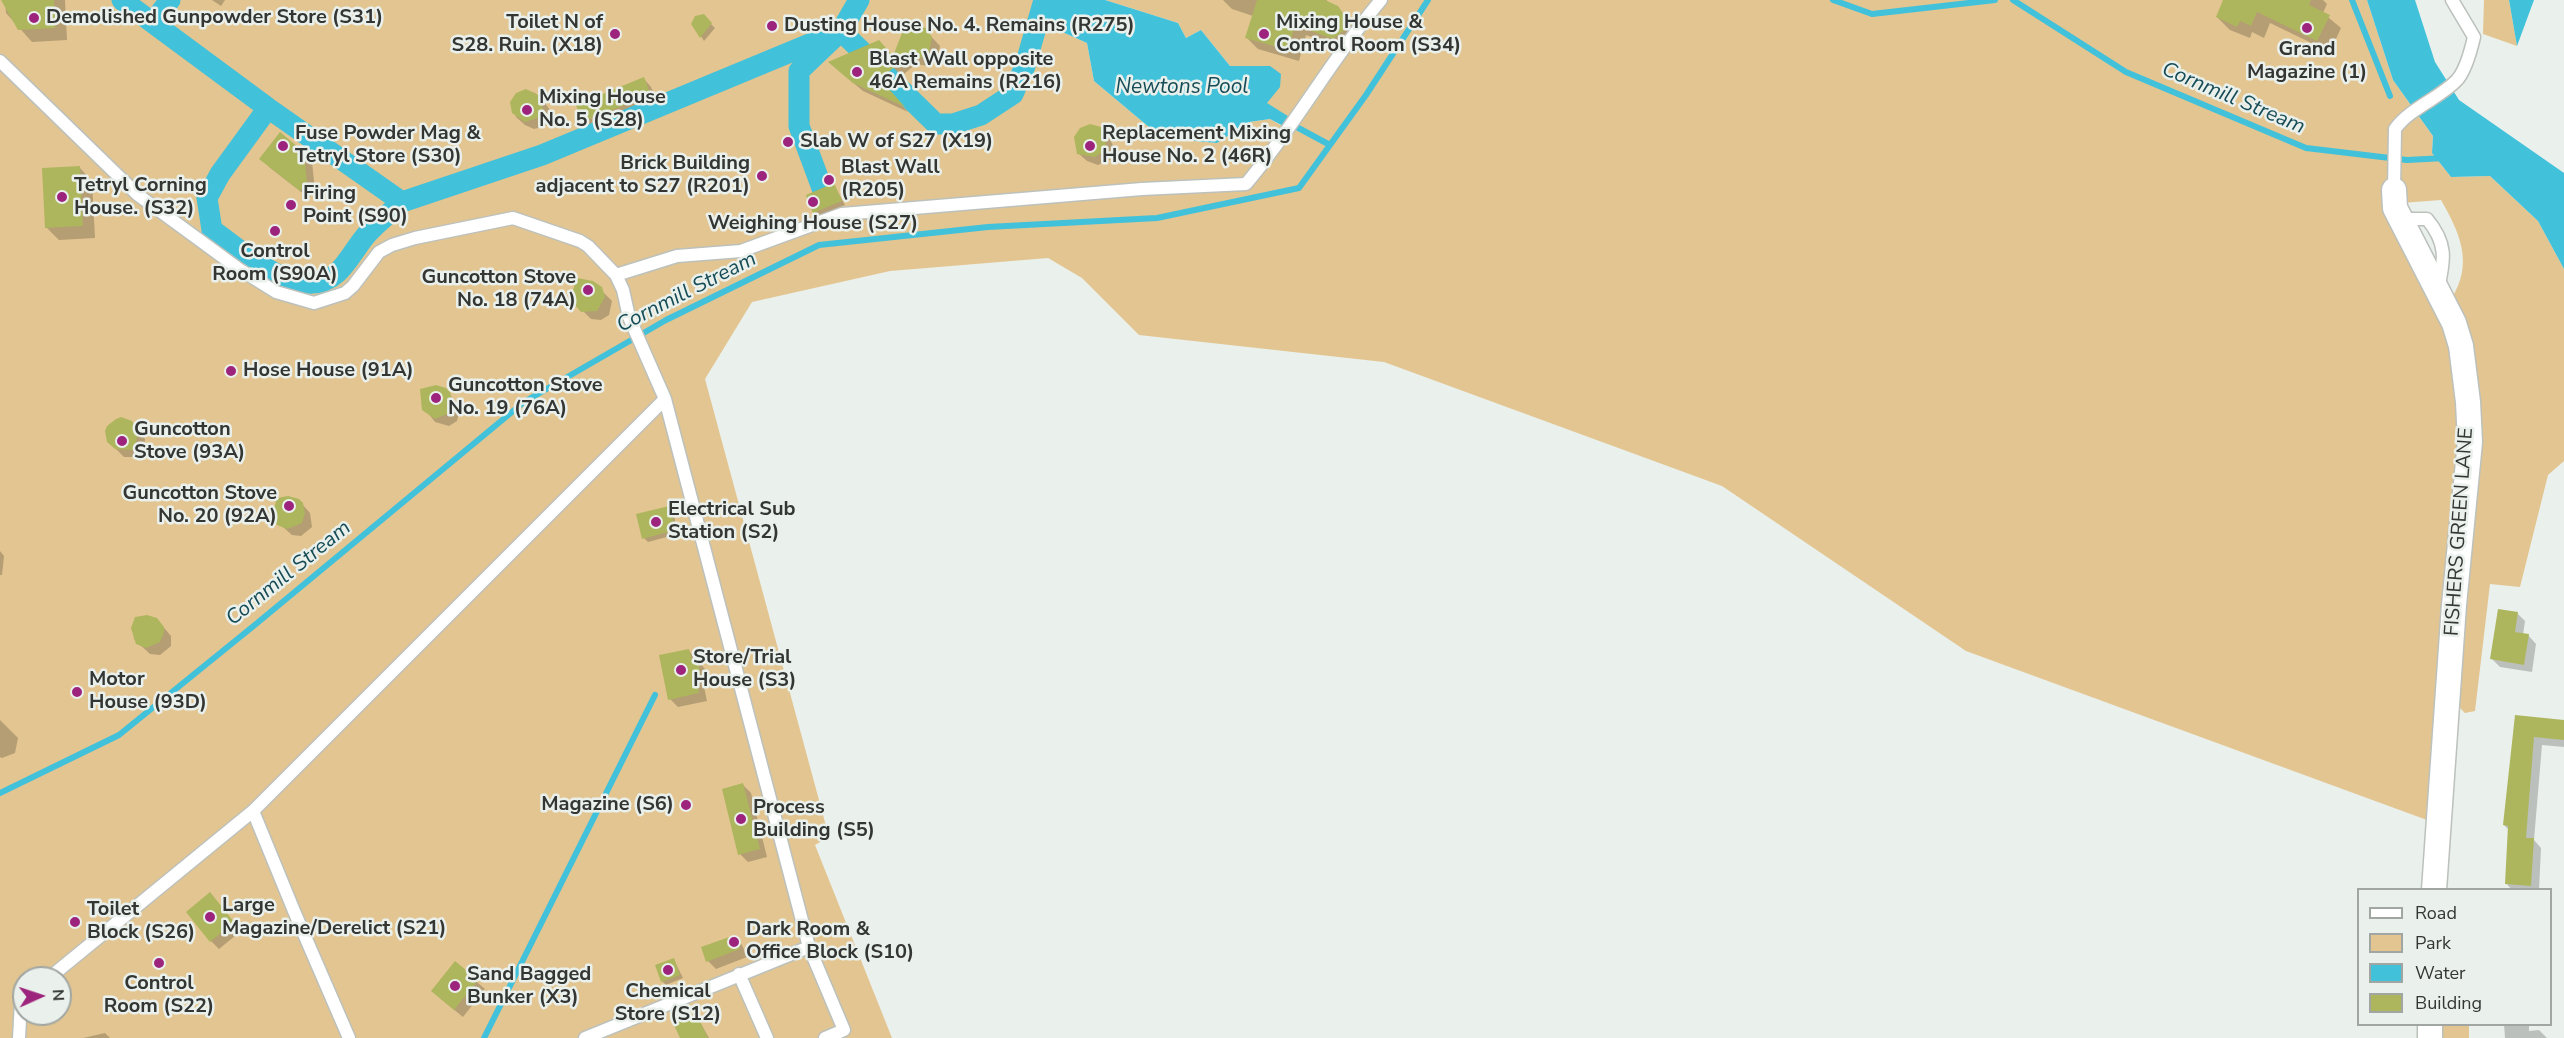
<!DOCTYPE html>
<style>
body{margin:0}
#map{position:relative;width:2564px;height:1038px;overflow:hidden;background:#eaf0eb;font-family:"Nunito Sans",sans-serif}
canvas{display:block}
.legend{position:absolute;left:2357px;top:888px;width:195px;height:138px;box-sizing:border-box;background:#eaf0eb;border:2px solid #a1a6a2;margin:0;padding:8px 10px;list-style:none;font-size:18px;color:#343634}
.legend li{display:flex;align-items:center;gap:12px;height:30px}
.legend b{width:30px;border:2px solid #a1a6a2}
.north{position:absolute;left:12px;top:966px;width:60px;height:60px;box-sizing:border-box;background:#eaf0eb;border:2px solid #a1a6a2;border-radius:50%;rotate:87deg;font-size:16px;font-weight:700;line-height:24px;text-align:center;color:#343634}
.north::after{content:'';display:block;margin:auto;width:21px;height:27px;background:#9d247c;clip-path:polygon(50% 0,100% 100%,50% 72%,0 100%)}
</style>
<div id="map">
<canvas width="2564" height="1038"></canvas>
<ul class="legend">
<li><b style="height:8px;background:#fff"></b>Road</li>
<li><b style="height:16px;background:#e3c591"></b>Park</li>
<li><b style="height:16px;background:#41c1da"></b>Water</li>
<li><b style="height:16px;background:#adb65d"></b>Building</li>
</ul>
<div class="north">N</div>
</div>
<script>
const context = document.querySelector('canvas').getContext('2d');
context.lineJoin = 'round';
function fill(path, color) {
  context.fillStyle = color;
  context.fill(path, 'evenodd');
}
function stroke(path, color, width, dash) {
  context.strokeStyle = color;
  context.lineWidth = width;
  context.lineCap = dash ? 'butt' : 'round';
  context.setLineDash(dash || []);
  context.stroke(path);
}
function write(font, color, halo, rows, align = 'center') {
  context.font = font + ' "Nunito Sans",sans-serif';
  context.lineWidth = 5;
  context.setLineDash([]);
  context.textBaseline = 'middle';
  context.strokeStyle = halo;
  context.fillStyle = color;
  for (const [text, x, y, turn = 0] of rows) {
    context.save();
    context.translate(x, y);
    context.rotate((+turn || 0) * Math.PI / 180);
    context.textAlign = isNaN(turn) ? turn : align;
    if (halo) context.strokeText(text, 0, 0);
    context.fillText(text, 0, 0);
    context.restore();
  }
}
fill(new Path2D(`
 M0,0H1049L1040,22L1087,43L1094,81L1162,138L1217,143L1249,122L1270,119L1284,127L1266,103L1269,66H1230L1201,30L1186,38L1178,23L1105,0H2367L2393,80L2433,136L2432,153L2451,177L2490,176L2538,221L2564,269V461L2548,475L2520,587L2490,584L2475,711L2465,713L2453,701L2481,439L2451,299C2474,264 2460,233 2441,200L2388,204L2454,345L2459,400L2452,565L2434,796L2427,820L1966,651L1722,486L1384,362L1139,335L1082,278L1048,258L890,271L752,302L705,379L829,837L815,845L892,1038H0ZM24,978H60V1014H24Z
 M2484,0H2509L2517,46L2483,34Z
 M2425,1025H2469V1038H2424Z`), '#e3c591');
fill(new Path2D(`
 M1049,0H1105L1178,23L1186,38L1201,30L1230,66H1270L1281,74L1280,87L1267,103L1291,118L1285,127L1270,119L1249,122L1217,143L1162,138L1094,81L1087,43L1040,22Z
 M2367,0H2415L2435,62L2459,100L2564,173V269L2538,221L2490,176L2451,177L2432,153L2433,136L2393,80Z
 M2509,0H2534L2517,46Z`), '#41c1da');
fill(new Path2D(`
 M5,0H65L67,40L32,42L6,13Z
 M212,0H225L221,6Z
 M1223,0H1326L1348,19L1360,37L1345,49L1306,35L1299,61L1258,49L1247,38L1253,16L1232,9Z
 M2225,0H2323L2327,4L2323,13L2341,28L2330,52L2270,23L2264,38L2252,32L2250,38L2230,30L2217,17Z
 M703,16L715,28L704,41L693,24Z
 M925,30L940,46L937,61L928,66L916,64L887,88L908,112L863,91L838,70L894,58Z
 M643,78L651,87L657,101L649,104L650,106L592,129L584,121Z
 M526,90L535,93L544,102L550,110L552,124L534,129L525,125L516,117L512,102Z
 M1100,128L1109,137L1115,150L1112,159L1098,165L1087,161L1078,153Z
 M303,153L312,162L315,190L309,198L269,167Z
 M80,168L92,181L95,238L59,240L46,227Z
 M834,185L845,205L818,216L815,212Z
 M593,282L612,301L609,315L601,320L591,319L575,303Z
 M446,390L460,407L457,421L449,426L435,422L421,404Z
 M131,422L145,439L143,457H124L108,441Z
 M302,504L310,513L312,527L301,536L292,535L275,520Z
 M669,507L673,511L678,534L648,542L644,538Z
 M0,551L4,556L2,575H0Z
 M2517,613L2525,621L2523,635H2528L2536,644L2532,672L2500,667L2492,659Z
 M160,623L171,636V646L160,655L150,654L134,639L133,629Z
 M689,651L705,669L709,687H704L707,701L678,707L670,699Z
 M2516,717L2564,721V747L2542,745L2534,840L2541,848L2539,890H2512L2506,883L2509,830L2504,825Z
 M0,720L18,738L15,753L2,758L0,757Z
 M743,785L751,793L767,857L748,862L740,854Z
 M210,894L241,931L219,949L211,941Z
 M734,937L742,945L747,957L716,969L708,961Z
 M674,960L683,978L666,985L662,981Z
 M455,963L485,989L463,1017L441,999Z
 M696,1015L709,1038H682Z
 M2504,1024H2529V1031L2539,1030L2547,1038H2505Z
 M105,1033L110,1038H83Z`), '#0003');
stroke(new Path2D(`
 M1833,0L1872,14L1995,0
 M2013,0L2126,72L2306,148L2407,160L2445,158
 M2352,0L2390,96
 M1291,124L1330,145
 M0,793L119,735L256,624L524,402L666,320L819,245L988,227L1157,218L1299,188L1366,95L1428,0
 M484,1038L655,695`), '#41c1da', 6);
stroke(new Path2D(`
 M122,0L268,108L402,202L542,155L841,31L799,71V126L822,188
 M859,0L841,31L936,124H953L981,115L1013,94L1025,66L1044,0
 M154,21L170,0
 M268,108L220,174L207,198L212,230C243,251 300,306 337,273C349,262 357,245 368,233C378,222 391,212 402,202`), '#41c1da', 21);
fill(new Path2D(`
 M1,0H54L55,28L18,30Z
 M1257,0H1325L1338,6L1351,25L1333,39L1295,25L1288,50L1245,38Z
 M2223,0H2311L2309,5L2330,15L2317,41L2257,12L2251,26L2240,21L2237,27L2216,17Z
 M704,14L712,23L700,38L691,24L695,16Z
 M915,25L926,28L932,37L929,52L920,58L908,56L880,79L905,107L853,83L828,62L879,40L893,56L902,33L905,29Z
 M644,77L650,93L642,96V98L582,122L576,105Z
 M526,89L540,96L544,116L525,122L512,113L510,102L516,93Z
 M1090,124L1101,127L1107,136L1104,151L1095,157L1077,154L1074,137L1080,128Z
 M280,132L304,152L307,182L300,191L259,159Z
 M80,166L83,226L45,228L42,168Z
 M834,183L842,201L813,213L806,195Z
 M577,278L593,281L602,287L605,297L597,311L581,312L574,304L572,293Z
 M436,385L446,388L450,392L453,403L449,413L435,419L422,410L420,389Z
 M121,417L132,421L138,430L135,450L115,449L107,442L105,431L107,426L116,419Z
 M288,496L299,499L303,503L305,513L302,523L287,529L277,525L272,515L277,498Z
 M669,506L676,530L642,539L636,514Z
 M2498,609L2518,612L2515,632L2529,634L2524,665L2490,659Z
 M147,615L157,618L164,627V632L160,642L146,648L136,644L131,628L135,617Z
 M689,649L692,660L698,659L701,679L697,680L699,693L668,700L659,655Z
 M2515,715L2564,720V740L2534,737L2526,838H2534L2531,886L2505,884L2508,826L2503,825Z
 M743,783L760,849L738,855L722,789Z
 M210,892L234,922L210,942L186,912Z
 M735,935L740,949L706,962L701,947Z
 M674,958L680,975L661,982L655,965Z
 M455,961L478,980L454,1010L431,991Z
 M696,1013L708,1038H680L673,1023Z`), '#adb65d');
const service = new Path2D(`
 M0,61L138,195L239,269L276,292L314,303L345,293L353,286L379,252L392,245L415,238L513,218L580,241L588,246L616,275L623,290L629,317L665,399L809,947L844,1030L825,1038
 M2394,190L2395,129C2410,108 2440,98 2457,80C2466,70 2471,50 2474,37L2452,0
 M2400,219H2427C2447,243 2445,259 2438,288
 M616,275L677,256L741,251L842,214L1142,189L1246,184C1295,126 1332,58 1381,0
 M253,811L294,911L349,1038
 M739,974L767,1038
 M49,978L253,811L665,399
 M19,1038L21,1001L24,999
 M585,1038L809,947`);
const minor = new Path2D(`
 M2394,190L2395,208L2454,323L2461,346L2468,402L2470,442L2454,605L2434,890
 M2430,1038V1024`);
stroke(service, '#bcc1bc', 15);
stroke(minor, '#bcc1bc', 27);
stroke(service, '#fff', 12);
stroke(minor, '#fff', 24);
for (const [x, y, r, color] of [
 [34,18,6,"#9d247c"],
 [772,26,6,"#9d247c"],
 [2307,28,6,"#9d247c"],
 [615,34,6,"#9d247c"],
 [1264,34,6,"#9d247c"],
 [857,72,6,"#9d247c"],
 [527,110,6,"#9d247c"],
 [788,142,6,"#9d247c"],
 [283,146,6,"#9d247c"],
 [1090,146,6,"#9d247c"],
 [762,176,6,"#9d247c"],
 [829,180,6,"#9d247c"],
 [62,197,6,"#9d247c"],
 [813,202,6,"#9d247c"],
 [291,205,6,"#9d247c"],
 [275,231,6,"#9d247c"],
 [588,290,6,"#9d247c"],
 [231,371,6,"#9d247c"],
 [436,398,6,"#9d247c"],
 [122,441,6,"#9d247c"],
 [289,506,6,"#9d247c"],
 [656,522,6,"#9d247c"],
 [681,670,6,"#9d247c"],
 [77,692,6,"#9d247c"],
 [686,805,6,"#9d247c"],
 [741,819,6,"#9d247c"],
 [210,917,6,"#9d247c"],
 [75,922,6,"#9d247c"],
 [734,942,6,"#9d247c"],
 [159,963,6,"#9d247c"],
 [668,970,6,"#9d247c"],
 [455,986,6,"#9d247c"]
]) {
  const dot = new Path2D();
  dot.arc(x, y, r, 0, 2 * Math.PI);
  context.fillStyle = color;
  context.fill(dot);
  stroke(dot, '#eaf0eb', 2);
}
write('bold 20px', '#343634', '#eaf0eb', [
 ["Demolished Gunpowder Store (S31)",46,18],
 ["Toilet N of",603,23,"right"],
 ["S28. Ruin. (X18)",603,46,"right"],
 ["Mixing House &",1276,23],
 ["Control Room (S34)",1276,46],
 ["Dusting House No. 4. Remains (R275)",784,26],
 ["Grand",2307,50,"center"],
 ["Magazine (1)",2307,73,"center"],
 ["Blast Wall opposite",869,60],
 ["46A Remains (R216)",869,83],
 ["Mixing House",539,98],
 ["No. 5 (S28)",539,121],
 ["Fuse Powder Mag &",295,134],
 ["Tetryl Store (S30)",295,157],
 ["Replacement Mixing",1102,134],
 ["House No. 2 (46R)",1102,157],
 ["Slab W of S27 (X19)",800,142],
 ["Brick Building",750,164,"right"],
 ["adjacent to S27 (R201)",750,187,"right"],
 ["Blast Wall",841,168],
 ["(R205)",841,191],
 ["Tetryl Corning",74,186],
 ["House. (S32)",74,209],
 ["Firing",303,194],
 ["Point (S90)",303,217],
 ["Weighing House (S27)",813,224,"center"],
 ["Control",275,252,"center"],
 ["Room (S90A)",275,275,"center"],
 ["Guncotton Stove",576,278,"right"],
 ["No. 18 (74A)",576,301,"right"],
 ["Hose House (91A)",243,371],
 ["Guncotton Stove",448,386],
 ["No. 19 (76A)",448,409],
 ["Guncotton",134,430],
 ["Stove (93A)",134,453],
 ["Guncotton Stove",277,494,"right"],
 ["No. 20 (92A)",277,517,"right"],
 ["Electrical Sub",668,510],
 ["Station (S2)",668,533],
 ["Store/Trial",693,658],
 ["House (S3)",693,681],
 ["Motor",89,680],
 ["House (93D)",89,703],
 ["Magazine (S6)",674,805,"right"],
 ["Process",753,808],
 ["Building (S5)",753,831],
 ["Large",222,906],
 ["Magazine/Derelict (S21)",222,929],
 ["Toilet",87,910],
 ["Block (S26)",87,933],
 ["Dark Room &",746,930],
 ["Office Block (S10)",746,953],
 ["Sand Bagged",467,975],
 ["Bunker (X3)",467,998],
 ["Control",159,984,"center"],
 ["Room (S22)",159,1007,"center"],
 ["Chemical",668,992,"center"],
 ["Store (S12)",668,1015,"center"]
], 'left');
write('20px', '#343634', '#eaf0eb', [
 ["FISHERS GREEN LANE",2460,532,-86]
]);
write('italic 21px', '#164c57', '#eaf0eb', [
 ["Newtons Pool",1182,88],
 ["Cornmill Stream",2233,99,23],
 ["Cornmill Stream",687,293,-27],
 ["Cornmill Stream",289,574,-39]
]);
</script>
